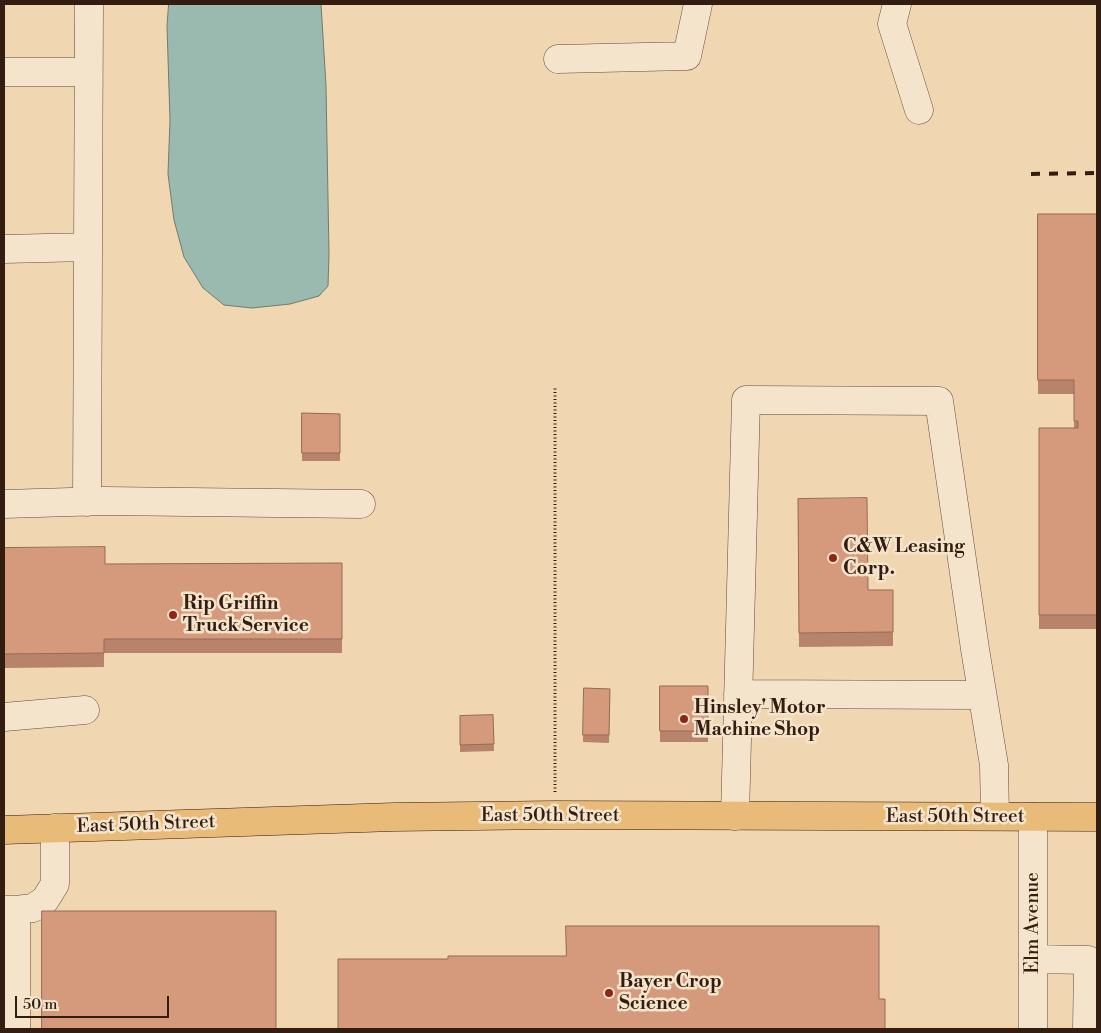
<!DOCTYPE html>
<style>
body{margin:0}
#map{position:relative;width:1101px;height:1033px;overflow:hidden;background:#f0d6b1;font-family:"Libre Bodoni",serif}
canvas{display:block}
.frame{position:absolute;inset:0;border:5px solid #331c10;pointer-events:none}
.scale{position:absolute;left:15px;top:996px;width:154px;height:22px;box-sizing:border-box;border:2px solid #331c10;border-top:0;padding-left:6px;font-size:15px;line-height:18px;white-space:nowrap;color:#331c10;-webkit-text-stroke:4px #f5e4cc;paint-order:stroke}
</style>
<div id="map">
<canvas width="1101" height="1033"></canvas>
<div class="frame"></div>
<div class="scale">50 m</div>
</div>
<script>
const context = document.querySelector('canvas').getContext('2d');
context.lineJoin = 'round';
function fill(path, color) {
  context.fillStyle = color;
  context.fill(path, 'evenodd');
}
function stroke(path, color, width, dash) {
  context.strokeStyle = color;
  context.lineWidth = width;
  context.lineCap = dash ? 'butt' : 'round';
  context.setLineDash(dash || []);
  context.stroke(path);
}
function write(font, color, halo, rows, align = 'center') {
  context.font = font + ' "Libre Bodoni",serif';
  context.lineWidth = 5;
  context.setLineDash([]);
  context.textBaseline = 'middle';
  context.strokeStyle = halo;
  context.fillStyle = color;
  for (const [text, x, y, turn = 0] of rows) {
    context.save();
    context.translate(x, y);
    context.rotate((+turn || 0) * Math.PI / 180);
    context.textAlign = isNaN(turn) ? turn : align;
    if (halo) context.strokeText(text, 0, 0);
    context.fillText(text, 0, 0);
    context.restore();
  }
}
const water = new Path2D(`
 M169,4H321L326,86L329,254L328,286L319,296L290,304L252,308L224,305L203,288L184,257L174,220L168,174L170,120L167,26Z`);
fill(water, '#9ab9af');
stroke(water, '#717a6f', 1);
const minor = new Path2D(`
 M897,4L892,24L919,110
 M558,59L687,56L698,4
 M4,72H88
 M4,249L88,247
 M87,502L89,4
 M4,504L104,501L361,504
 M738,694L982,695
 M4,717L85,710
 M735,816L746,400L939,401L975,649L994,765L995,816
 M1033,817V1029
 M4,910H16V1029
 M16,910L33,908L45,900L55,884V828
 M1033,959L1088,960L1087,1029`);
const major = new Path2D(`
 M4,830L394,817L555,815L1097,817`);
stroke(minor, '#624a38', 29);
stroke(major, '#331c10', 29);
stroke(new Path2D(`
 M555,792V387`), '#331c10', 3, [1, 2.5]);
stroke(minor, '#f5e4cc', 28);
stroke(major, '#e8bb78', 28);
stroke(new Path2D(`
 M1031,174L1097,173`), '#331c10', 4, [9, 9]);
fill(new Path2D(`
 M1038,214H1097V629H1039V428H1074V394H1038Z
 M302,413L340,414V461H302Z
 M798,499L868,590H893V646L799,647Z
 M4,548L105,564L342,563V653H104V667L4,668Z
 M660,686H708V742H660Z
 M584,688L610,689L609,743L583,742Z
 M493,715L494,751L460,752V716Z`), '#b7846b');
const building = new Path2D(`
 M1038,214H1097V615H1039V428H1078V421H1074V380H1038Z
 M302,413L340,414V453H302Z
 M867,498L868,590H893V632L799,633L798,499Z
 M105,547V564L342,563V639H104V653L4,654V548Z
 M660,686H708V731H660Z
 M584,688L610,689L609,735H583Z
 M493,715L494,744L460,745V716Z
 M42,911H276V1029H42Z
 M566,926H879V999H885V1029H338V959H448V956H566Z`);
fill(building, '#d5997c');
stroke(building, '#956b57', 1);
for (const [x, y, r, color] of [
 [833,558,5,"#8f2418"],
 [173,615,5,"#8f2418"],
 [684,719,5,"#8f2418"],
 [609,993,5,"#8f2418"]
]) {
  const dot = new Path2D();
  dot.arc(x, y, r, 0, 2 * Math.PI);
  context.fillStyle = color;
  context.fill(dot);
  stroke(dot, '#f5e4cc', 2);
}
write('bold 19px', '#331c10', '#f5e4cc', [
 ["C&W Leasing",843,547],
 ["Corp.",843,569],
 ["Rip Griffin",183,604],
 ["Truck Service",183,626],
 ["Hinsley' Motor",694,708],
 ["Machine Shop",694,730],
 ["Bayer Crop",619,982],
 ["Science",619,1004]
], 'left');
write('19px', '#331c10', '#f5e4cc', [
 ["East 50th Street",550,816],
 ["East 50th Street",955,817],
 ["East 50th Street",146,825,-2],
 ["Elm Avenue",1033,923,-90]
]);
</script>
